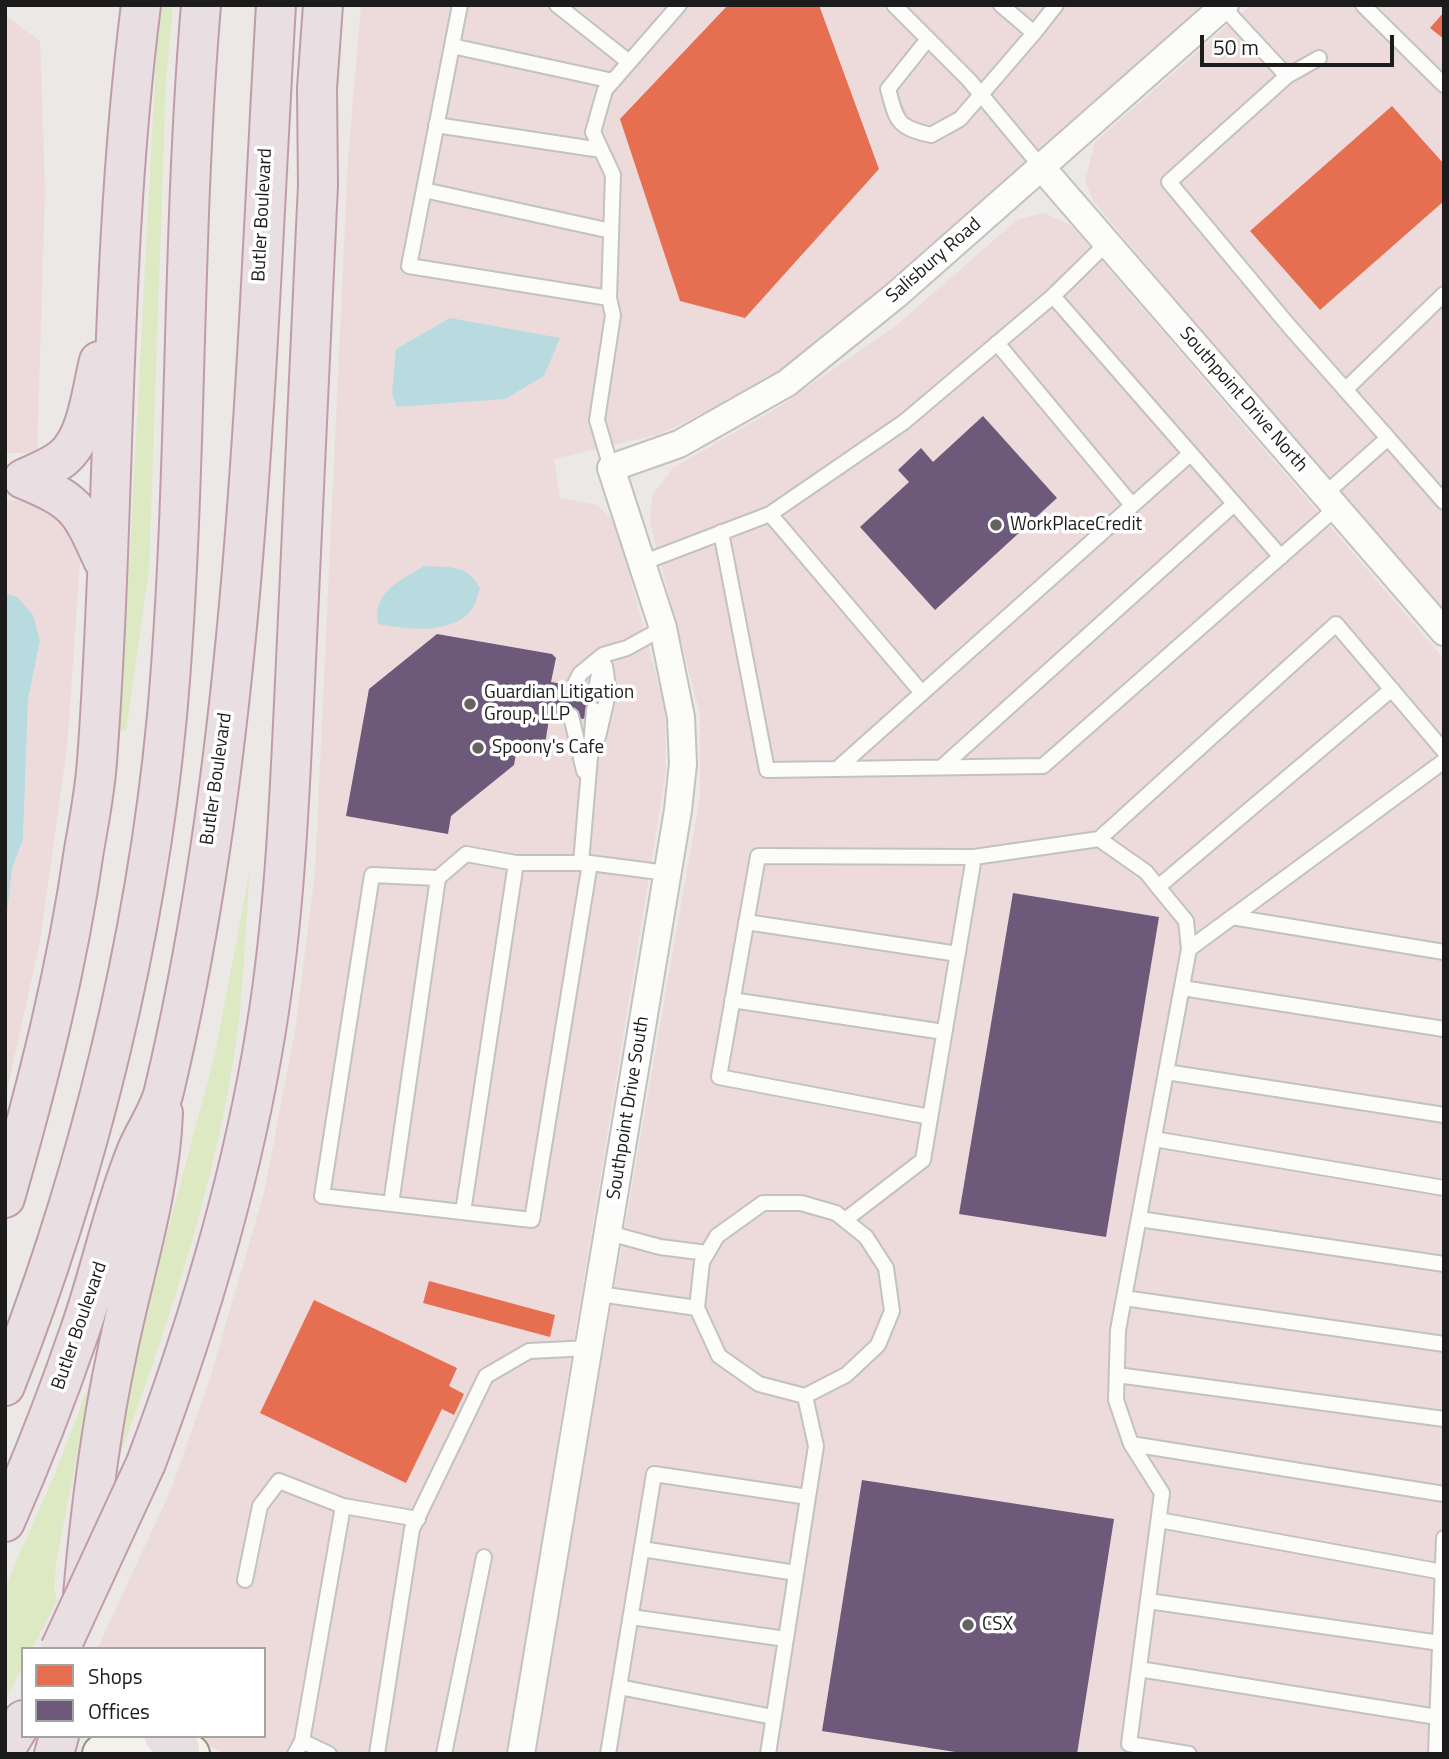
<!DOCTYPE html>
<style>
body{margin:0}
#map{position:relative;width:1449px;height:1759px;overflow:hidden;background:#ebe8e5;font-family:"Titillium Web",sans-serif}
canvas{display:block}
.frame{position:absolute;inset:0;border:7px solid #1c1c1c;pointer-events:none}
.legend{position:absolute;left:21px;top:1647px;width:245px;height:91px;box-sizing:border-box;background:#fff;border:2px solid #a4a4a4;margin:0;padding:9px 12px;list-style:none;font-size:21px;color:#1c1c1c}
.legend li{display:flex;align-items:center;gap:14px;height:35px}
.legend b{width:35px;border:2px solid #a4a4a4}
.scale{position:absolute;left:1200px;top:35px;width:194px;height:32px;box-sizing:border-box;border:4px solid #1c1c1c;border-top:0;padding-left:9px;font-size:21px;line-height:24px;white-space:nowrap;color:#1c1c1c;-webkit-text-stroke:5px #fff;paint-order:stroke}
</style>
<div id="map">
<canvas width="1449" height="1759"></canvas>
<div class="frame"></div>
<ul class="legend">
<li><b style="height:19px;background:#e76f51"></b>Shops</li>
<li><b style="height:19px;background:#6d597a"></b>Offices</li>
</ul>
<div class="scale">50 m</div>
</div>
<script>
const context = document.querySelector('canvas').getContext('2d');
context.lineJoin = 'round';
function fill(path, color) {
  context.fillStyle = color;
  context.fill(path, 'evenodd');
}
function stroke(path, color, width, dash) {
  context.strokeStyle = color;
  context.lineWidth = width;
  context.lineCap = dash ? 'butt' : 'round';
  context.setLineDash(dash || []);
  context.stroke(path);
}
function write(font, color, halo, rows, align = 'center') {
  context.font = font + ' "Titillium Web",sans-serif';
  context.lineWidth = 7;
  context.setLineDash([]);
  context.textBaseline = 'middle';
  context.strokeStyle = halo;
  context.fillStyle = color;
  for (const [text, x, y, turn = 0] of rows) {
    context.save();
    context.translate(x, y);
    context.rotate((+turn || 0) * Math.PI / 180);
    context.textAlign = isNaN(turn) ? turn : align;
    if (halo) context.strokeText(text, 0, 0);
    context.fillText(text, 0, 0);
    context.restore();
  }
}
fill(new Path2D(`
 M361,5H1207L887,292L772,379L660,434L554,459L560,498L597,505L616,523L665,710L666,771L507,1754H225L191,1736H264V1649H97L171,1490L210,1378L264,1193L295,1031L315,873L348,160Z
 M1251,5H1444V621L1094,202L1085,181L1095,142Z
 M5,15L40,41L45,191L37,453H5Z
 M1045,213L1072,226L1444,659V1754H533L700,796V714L650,523L652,496L673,468L779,407L898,324L1017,220Z
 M5,500L53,502L81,546L67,748L40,941L5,1100V934L12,869L23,839L28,699L40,641L17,597L5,593Z`), '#eddbdb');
fill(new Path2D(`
 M159,5H173L166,79L149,569L126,731L117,730L130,553Z
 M250,869C245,929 244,990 235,1049C212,1201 160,1347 107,1491L140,1334L215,1055Z
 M92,1377L56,1563L54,1588L57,1601L32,1649H23V1666L5,1699V1587L55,1474Z`), '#dce9c3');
fill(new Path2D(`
 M450,318L560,338L544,376L505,399L397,407L392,394L396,349Z
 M424,566C450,568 466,563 480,588C478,594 476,604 472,609C452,636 406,629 378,624C372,592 401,580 424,566Z
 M5,593L17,597L33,615L40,641L28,699L23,839L12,869L5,934Z`), '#b8dbdf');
fill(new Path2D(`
 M728,5H819L879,169L745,318L680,301L620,119Z
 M1444,12V39L1430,28Z
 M1392,106L1444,164V201L1320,310L1250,231Z
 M429,1281L555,1315L550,1337L423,1303Z
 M314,1300L457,1368L449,1386L464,1394L454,1415L442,1409L406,1483L260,1413Z`), '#e76f51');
fill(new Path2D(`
 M983,416L1057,498L935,610L860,527L909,482L898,470L921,448L933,462Z
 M437,634L552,654L556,658L551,682L622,694L610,704L603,703L583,719L550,713L545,744L537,751L517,748L514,765L451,816L448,834L346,816L369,689Z
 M1013,893L1159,917L1106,1237L959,1214Z
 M862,1480L1114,1519L1077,1754H968L822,1731Z`), '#6d597a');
const lane = new Path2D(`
 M460,5L409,266L609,298
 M557,5L629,62
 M894,5L969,80L1042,168
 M1001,5L1034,33L1056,5
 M1363,5L1444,85
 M1223,7L1287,76L1169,182L1289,326L1388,438
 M928,39L888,89C897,121 896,127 931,135L960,119L1034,33
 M452,46L613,81
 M1287,76L1319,58
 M436,125L601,150
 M424,190L611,231
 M1053,296L1281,557
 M997,343L1132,505
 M1345,390L1444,294
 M611,468L597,420L613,315L609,298L613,175L593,132L605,90L679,5
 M1325,494L1388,438L1444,502
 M770,514L922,693
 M721,532L767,770L1043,766L1336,508
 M642,563L770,514L904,422L1053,296L1107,243
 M605,666L609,692
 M574,686L580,674L603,655
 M596,689L603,655L627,648L663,628
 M571,716L584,771
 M598,737L606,703
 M942,767L1234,504
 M837,769L1190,454
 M1099,839L1146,872L1158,887L1186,921L1189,949L1118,1330L1116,1400L1131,1444L1162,1493L1129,1744L1189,1754
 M974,857L1099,839L1336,624L1444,751
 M581,863L594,710
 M590,863H516L466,854L438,878L372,875L322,1196L532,1220L590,863L667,873
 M1158,887L1392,689
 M1232,917L1444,952
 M746,922L958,954
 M1189,949L1444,761
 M1182,988L1444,1029
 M732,1000L944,1032
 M1166,1072L1444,1115
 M1154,1139L1444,1188
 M391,1204L438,878
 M463,1212L516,863
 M1139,1219L1444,1264
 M845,1220L923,1160L974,857L758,856L719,1077L930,1117
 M609,1233L660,1247L707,1253
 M599,1294L697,1308L719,1356L759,1384L805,1396L846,1375L878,1345L892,1311L886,1268L866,1237L836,1213L801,1203H763L717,1236L702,1262L697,1308
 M1124,1298L1444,1344
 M1117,1375L1444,1419
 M1131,1444L1444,1494
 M343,1506L418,1519
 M1159,1520L1443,1572
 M642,1549L796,1573
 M245,1580L260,1506L279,1481L343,1506L302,1741L295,1754
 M1148,1601L1440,1643
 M631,1617L786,1639
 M1139,1669L1437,1717
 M619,1687L773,1717
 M302,1741L329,1754
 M377,1754L412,1529L486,1376L529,1351L590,1348
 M444,1754L484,1557
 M608,1754L654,1474L808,1497
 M768,1754L816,1446L805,1396
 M1436,1754L1444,1538`);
const street = new Path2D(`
 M1042,168L1444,632
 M521,1754L678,810L683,764L681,717L663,628L611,468L679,444L787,383L896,295L1225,5`);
const secondary = new Path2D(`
 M102,1754C128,1740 165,1740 190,1754`);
const highway = new Path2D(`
 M23,479C36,473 52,467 63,458C88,437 91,392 99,361
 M23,479C77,501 80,509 103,560
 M5,1198C38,1083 67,969 84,850C89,821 95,791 97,761C116,509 109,256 141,5
 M5,1386C88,1177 146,939 167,716C188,480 181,242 201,5
 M146,1463C199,1322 242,1179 266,1030C286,908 290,785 296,661C303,502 310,344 318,186L317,88L323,5
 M5,1522C32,1461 57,1397 79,1333C100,1275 112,1212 135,1155C143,1133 159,1113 164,1091C248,739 255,365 276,5
 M83,1595C90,1514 100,1432 117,1353C133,1273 160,1194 163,1113
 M164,1736L180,1748
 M5,1750L23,1720
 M54,1754L59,1736`);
stroke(lane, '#c3c2c1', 18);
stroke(street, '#c3c2c1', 30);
stroke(secondary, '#95937d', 42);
stroke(highway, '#c09cab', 42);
stroke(lane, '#fcfcfb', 14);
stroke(street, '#fcfcfb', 26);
stroke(secondary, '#f3f1e9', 38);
stroke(highway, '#e9dee1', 38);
const highwayBridge = new Path2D(`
 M60,1649L146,1463`);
stroke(highwayBridge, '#c09cab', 42, []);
stroke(highwayBridge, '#e9dee1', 38);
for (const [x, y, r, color] of [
 [996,525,7,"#646362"],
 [470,704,7,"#646362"],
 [478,748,7,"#646362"],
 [968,1625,7,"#646362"]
]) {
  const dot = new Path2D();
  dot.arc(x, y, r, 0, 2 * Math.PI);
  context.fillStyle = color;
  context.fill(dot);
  stroke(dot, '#fff', 2.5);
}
write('19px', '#1c1c1c', '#fff', [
 ["Butler Boulevard",263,215,-87],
 ["Salisbury Road",934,261,-41],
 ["Southpoint Drive North",1243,400,49],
 ["Butler Boulevard",217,779,-82],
 ["Southpoint Drive South",629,1108,-81],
 ["Butler Boulevard",80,1326,-71]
]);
write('19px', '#1c1c1c', '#fff', [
 ["WorkPlaceCredit",1010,525],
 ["Guardian Litigation",484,693],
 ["Group, LLP",484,715],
 ["Spoony's Cafe",492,748],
 ["CSX",982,1625]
], 'left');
</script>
